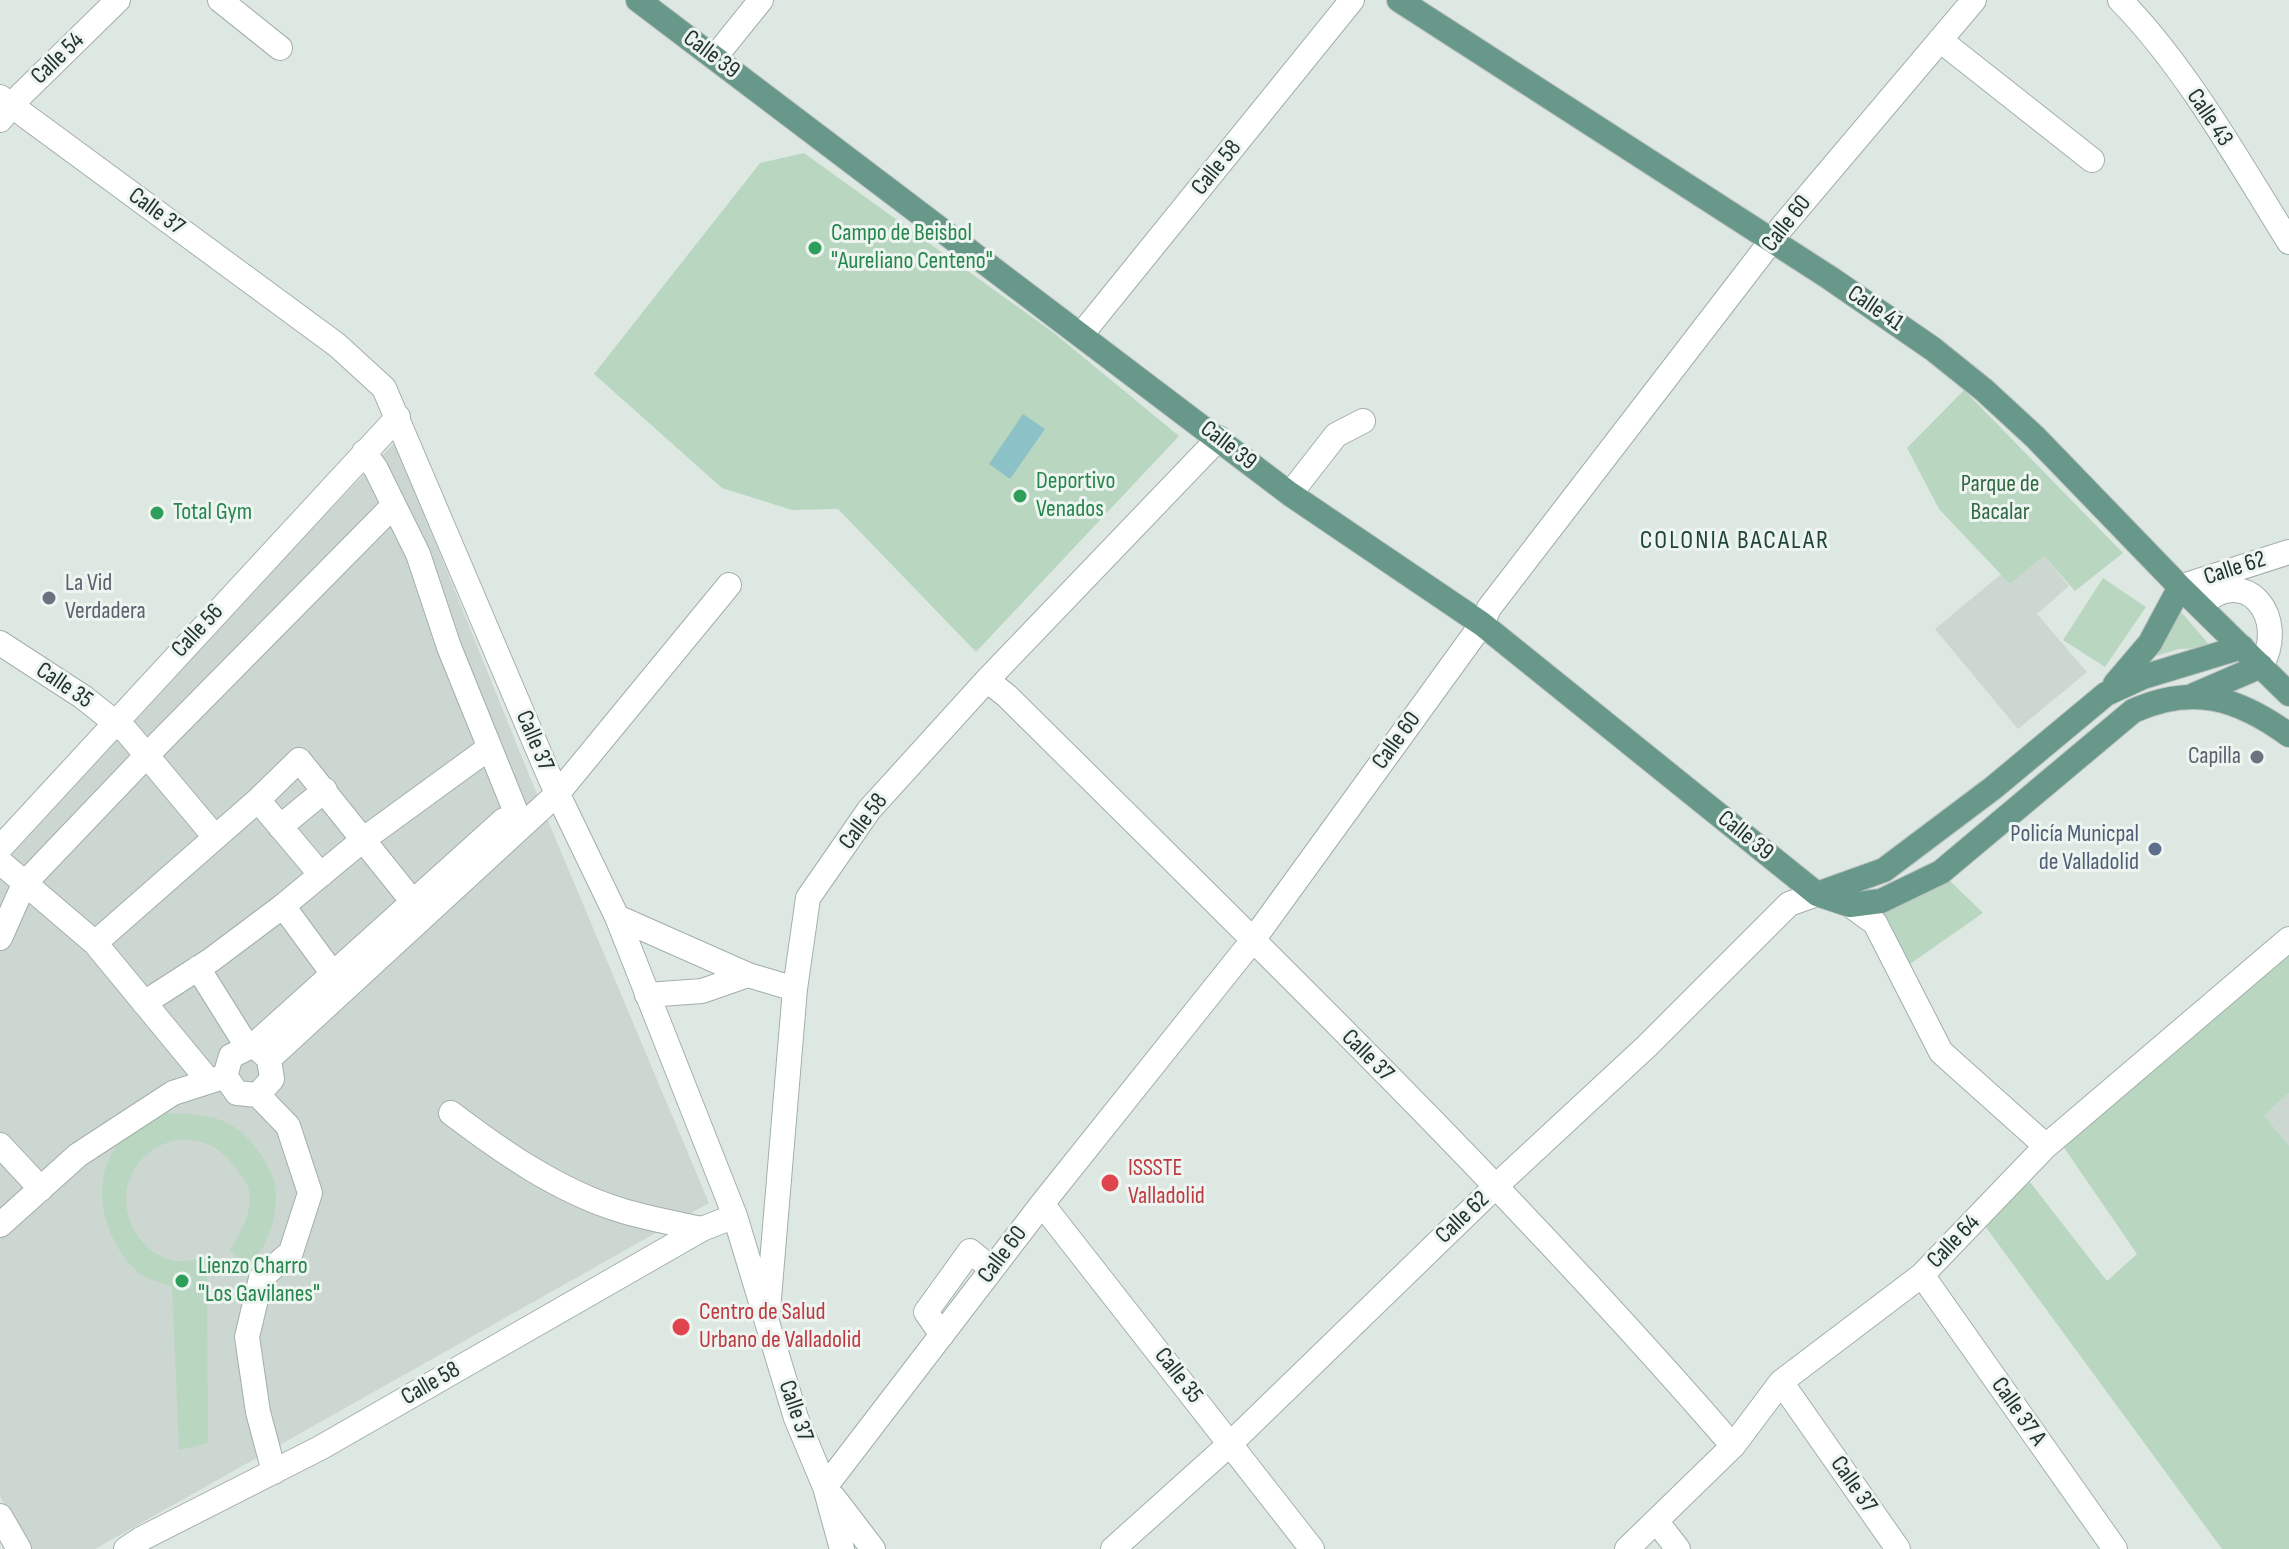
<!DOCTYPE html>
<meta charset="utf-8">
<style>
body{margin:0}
canvas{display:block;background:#dee8e3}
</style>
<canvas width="2289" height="1549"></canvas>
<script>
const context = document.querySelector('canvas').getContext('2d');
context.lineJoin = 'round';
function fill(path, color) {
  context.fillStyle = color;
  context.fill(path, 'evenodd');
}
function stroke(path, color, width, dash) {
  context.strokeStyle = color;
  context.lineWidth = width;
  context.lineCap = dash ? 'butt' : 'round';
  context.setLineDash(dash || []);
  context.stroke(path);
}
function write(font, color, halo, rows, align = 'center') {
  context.font = font + ' "Sofia Sans Condensed",sans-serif';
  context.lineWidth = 6;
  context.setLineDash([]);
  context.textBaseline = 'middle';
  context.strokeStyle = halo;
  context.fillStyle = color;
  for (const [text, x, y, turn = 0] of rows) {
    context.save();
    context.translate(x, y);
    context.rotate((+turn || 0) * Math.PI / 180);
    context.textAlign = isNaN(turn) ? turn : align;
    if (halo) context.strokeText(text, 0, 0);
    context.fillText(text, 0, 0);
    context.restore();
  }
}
fill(new Path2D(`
 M395,442L540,802L709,1203L95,1549H26L0,1496V854Z
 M2044,556L2069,586L2037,614L2087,672L2018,729L1935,629L2001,574L2010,584Z
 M2289,1093V1146L2264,1115Z`), '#cdd7d2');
fill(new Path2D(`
 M804,153L1054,333L1179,436L976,652L838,509L792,510L722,488L594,374L760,163Z
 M1964,390L2123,553L2075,591L2044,556L2010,584L1939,509L1907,448Z
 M2103,578L2146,607L2105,667L2063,640Z
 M2177,607L2212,648L2179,649L2143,660Z
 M1941,872L1983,913L1900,971L1875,923L1880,902Z
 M2289,932V1093L2264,1115L2289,1146V1549H2222L1982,1222L2030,1182L2107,1281L2137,1254L2056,1136Z
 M166,1113C188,1114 214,1114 233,1126C251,1138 268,1161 274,1181C281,1206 269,1252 246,1266L230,1250C241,1232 255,1208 248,1187C246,1182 241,1176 238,1171C191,1101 99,1161 134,1230C142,1244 155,1256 171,1260C181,1263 197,1259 207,1258L208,1443L179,1450L172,1287C161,1283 147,1279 138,1272C108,1246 92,1196 109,1159C120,1136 144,1121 166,1113Z`), '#b9d7c0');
fill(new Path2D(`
 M1023,414L1045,429L1010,479L989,464Z`), '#8cc1c7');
const minor = new Path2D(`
 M220,0L280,48
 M2120,0C2186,67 2239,162 2289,242
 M1940,40L2092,160
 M715,57L761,0
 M0,97L337,345L384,388L550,778L617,917L735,1216L796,1418L825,1487L842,1549
 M0,120L20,96L118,0
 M1081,335L1352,0
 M364,452L376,469L418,554L449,647L515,810
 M1290,494L1336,435L1363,421
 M2180,587L2289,552
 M2200,606C2246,562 2289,618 2261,666
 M0,643L83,697L127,732L215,837
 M987,680L1007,696C1254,941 1505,1183 1733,1446
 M258,800L321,875
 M280,827L325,790
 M0,848L398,417
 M0,862L95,943L208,1080
 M1844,892L1850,905L1875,923L1941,1052L2046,1146
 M283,906L333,974
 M617,917L748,975L702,991L647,995
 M0,938L24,884L150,752L393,506
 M95,943L258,800L299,760L413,902
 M198,968L248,1048
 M748,975L795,989
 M144,1003L211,960L283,906L364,839L489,748
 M254,1045L504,820
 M269,1059L558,793L729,585
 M258,1095L272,1079L269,1059L254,1045L231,1056L225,1076L237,1093L258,1095L288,1126L310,1193L291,1252L261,1278L247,1337L258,1412L274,1472
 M451,1113C501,1151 557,1190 617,1209C644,1218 674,1223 702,1229
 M0,1145L41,1189
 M1042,1204L1312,1549
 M0,1225L78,1155L173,1093L223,1077
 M1922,1275L2115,1549
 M768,1310L795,989L808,898L869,810L987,680L1219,438
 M942,1335L926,1312L970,1251L992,1269
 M1781,1382L1898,1549
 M825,1487L1042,1204L1253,940L1482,624L1489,608L1782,227L1974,0
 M834,1498L873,1549
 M0,1516L19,1549
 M1657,1522L1678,1549
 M126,1549L141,1539L320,1448L702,1229L735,1216
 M1113,1549L1231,1443L1496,1186L1647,1046L1789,904L1817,894
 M1627,1549L1733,1446L1781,1382L1922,1275L2046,1146L2289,939`);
const major = new Path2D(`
 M638,0L1290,494L1482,624L1817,894L1850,905L1881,901L1941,872L2133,711C2193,684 2238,698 2289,735
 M1399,0L1830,278L1933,349L1984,390L2035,437L2180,587L2289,694
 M2115,684L2150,643L2180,587
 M2194,695L2261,666
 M1817,894L1884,870L1993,788L2106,694L2143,677L2242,647`);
stroke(minor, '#a2afa9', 26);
stroke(major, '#bdc2c1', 26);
stroke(minor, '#fff', 24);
stroke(major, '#68988a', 24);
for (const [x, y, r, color] of [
 [815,248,8,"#2e9e5b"],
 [1020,496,8,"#2e9e5b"],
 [157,513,8,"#2e9e5b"],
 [49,598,8,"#6b7280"],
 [2257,757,8,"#6b7280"],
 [2155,849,8,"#5c6f8a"],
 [1110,1183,10,"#e0444e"],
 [182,1281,8,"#2e9e5b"],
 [681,1327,10,"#e0444e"]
]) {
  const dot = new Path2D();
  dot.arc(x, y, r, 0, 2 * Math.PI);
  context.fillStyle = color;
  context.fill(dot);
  stroke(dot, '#eef5f1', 3);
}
write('24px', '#22352f', '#eef5f1', [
 ["Calle 39",711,55,37],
 ["Calle 54",58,59,-44],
 ["Calle 43",2209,118,56],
 ["Calle 58",1217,168,-51],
 ["Calle 37",156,212,36],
 ["Calle 60",1787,224,-52],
 ["Calle 41",1875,309,34],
 ["Calle 39",1228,446,38],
 ["Calle 62",2235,569,-18],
 ["Calle 56",198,631,-47],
 ["Calle 35",64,686,34],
 ["Calle 37",534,741,67],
 ["Calle 60",1397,741,-54],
 ["Calle 58",864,822,-53],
 ["Calle 39",1745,836,39],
 ["Calle 37",1367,1056,45],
 ["Calle 62",1463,1218,-44],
 ["Calle 64",1954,1242,-46],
 ["Calle 60",1003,1255,-53],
 ["Calle 35",1178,1376,52],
 ["Calle 58",431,1384,-30],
 ["Calle 37",795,1411,71],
 ["Calle 37 A",2018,1412,55],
 ["Calle 37",1853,1485,55]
]);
write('24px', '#27864d', '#eef5f1', [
 ["Campo de Beisbol",831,234],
 ["\"Aureliano Centeno\"",831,262],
 ["Deportivo",1036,482],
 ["Venados",1036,510],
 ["Total Gym",173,513],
 ["Lienzo Charro",198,1267],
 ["\"Los Gavilanes\"",198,1295]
], 'left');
write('24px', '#316743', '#eef5f1', [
 ["Parque de",2000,485],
 ["Bacalar",2000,513]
]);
write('24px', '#5b616d', '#eef5f1', [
 ["La Vid",65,584],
 ["Verdadera",65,612],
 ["Capilla",2241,757,"right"]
], 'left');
write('24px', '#4e5e75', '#eef5f1', [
 ["Policía Municpal",2139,835],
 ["de Valladolid",2139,863]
], 'right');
write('24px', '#be3a42', '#eef5f1', [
 ["ISSSTE",1128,1169],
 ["Valladolid",1128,1197],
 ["Centro de Salud",699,1313],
 ["Urbano de Valladolid",699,1341]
], 'left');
context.letterSpacing = '2px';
write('26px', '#20453a', '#eef5f1', [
 ["COLONIA BACALAR",1735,541]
]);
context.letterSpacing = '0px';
</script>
